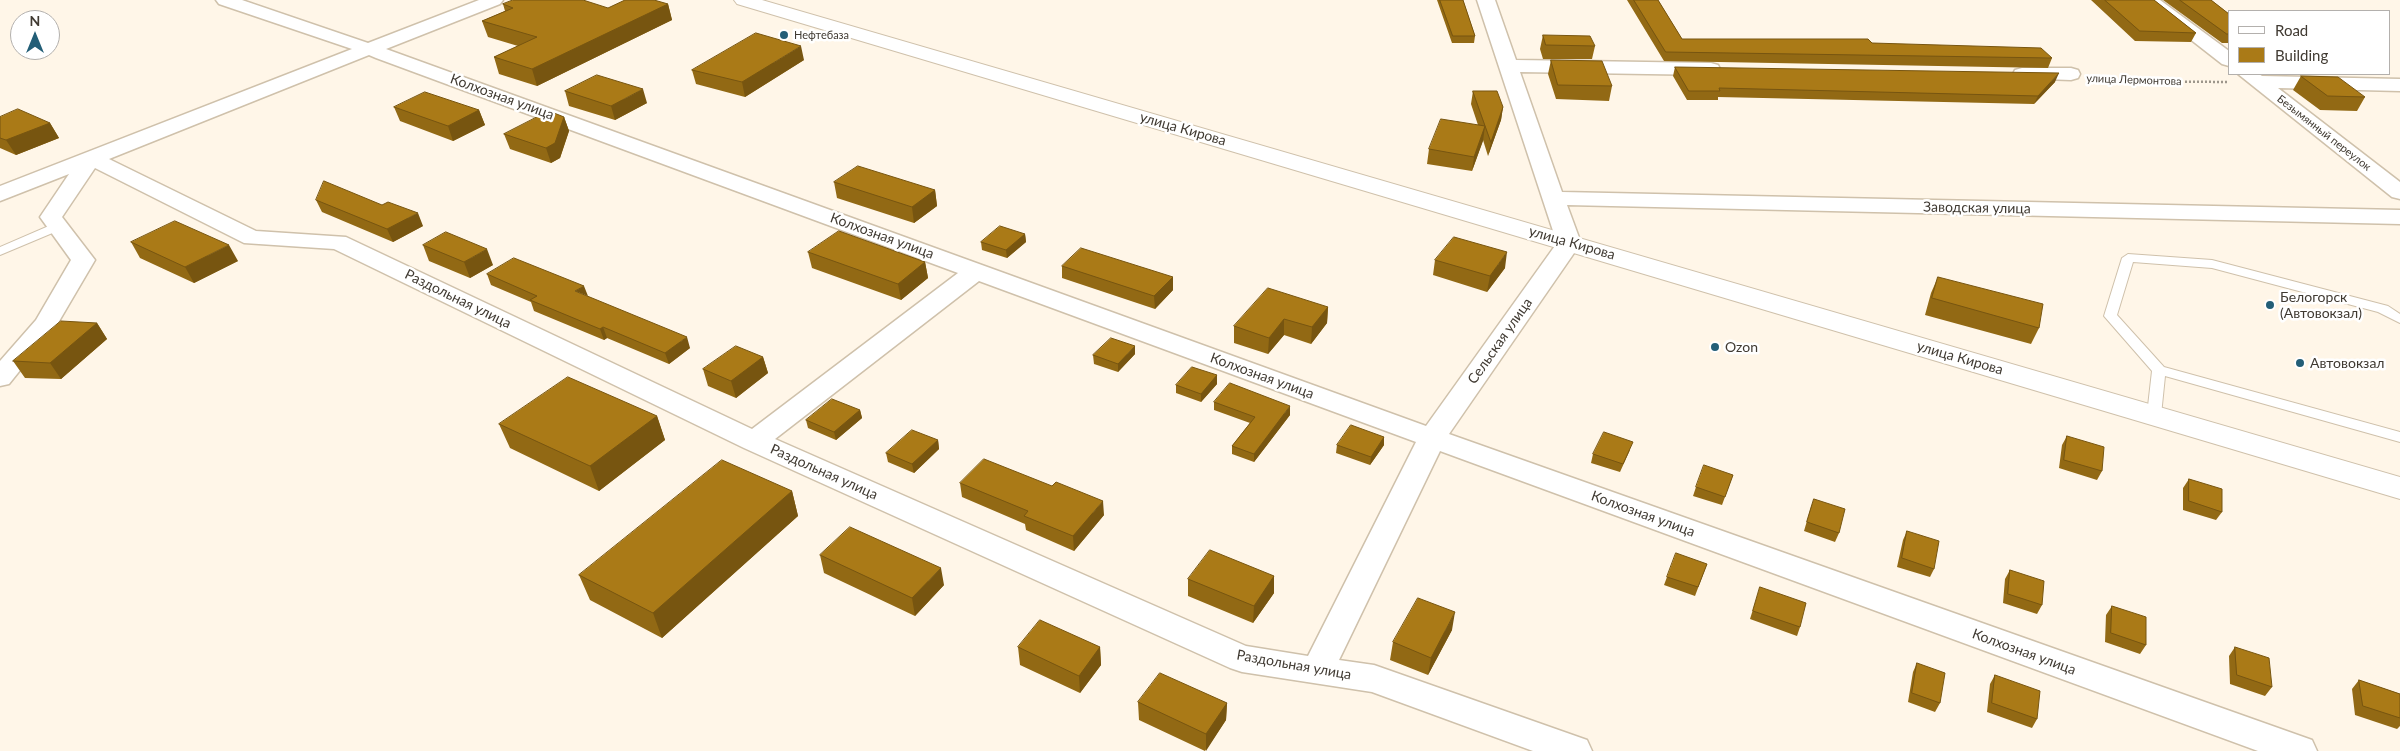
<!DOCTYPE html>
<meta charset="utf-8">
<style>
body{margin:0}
#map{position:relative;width:2400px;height:751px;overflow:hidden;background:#fff6e8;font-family:Lato,sans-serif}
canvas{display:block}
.legend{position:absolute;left:2228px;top:10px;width:162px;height:65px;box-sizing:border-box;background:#fff;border:1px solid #b3b0ad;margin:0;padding:6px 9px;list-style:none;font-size:15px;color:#403a32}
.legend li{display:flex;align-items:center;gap:10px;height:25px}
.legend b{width:25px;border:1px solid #b3b0ad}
.north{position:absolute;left:10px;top:10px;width:50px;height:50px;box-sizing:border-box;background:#fff;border:1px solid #b3b0ad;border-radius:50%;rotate:0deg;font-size:14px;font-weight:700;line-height:20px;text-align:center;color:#403a32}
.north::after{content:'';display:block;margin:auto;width:18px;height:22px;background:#235e77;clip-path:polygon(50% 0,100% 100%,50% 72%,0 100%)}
</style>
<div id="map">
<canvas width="2400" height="751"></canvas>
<ul class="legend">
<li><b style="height:6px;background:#fff"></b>Road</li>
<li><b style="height:14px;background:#aa7a17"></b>Building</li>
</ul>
<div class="north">N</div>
</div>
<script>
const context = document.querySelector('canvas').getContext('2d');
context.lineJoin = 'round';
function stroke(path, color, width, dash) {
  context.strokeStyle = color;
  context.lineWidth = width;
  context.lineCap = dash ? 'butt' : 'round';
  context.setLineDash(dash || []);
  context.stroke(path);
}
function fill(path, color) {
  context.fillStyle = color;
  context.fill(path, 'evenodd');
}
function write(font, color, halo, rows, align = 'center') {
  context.font = font + ' Lato,sans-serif';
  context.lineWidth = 5;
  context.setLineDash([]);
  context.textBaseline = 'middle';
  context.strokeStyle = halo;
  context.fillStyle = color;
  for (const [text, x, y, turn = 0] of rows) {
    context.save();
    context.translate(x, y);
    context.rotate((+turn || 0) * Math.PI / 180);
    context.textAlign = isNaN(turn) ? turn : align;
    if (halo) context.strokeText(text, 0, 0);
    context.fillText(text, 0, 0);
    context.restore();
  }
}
const lane = new Path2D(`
 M58,222L62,223L64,226L62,229L0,255V247Z
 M2128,254L2212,260L2388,306L2400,314V323L2378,312L2212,268L2133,262L2117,315L2164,367L2400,432V442L2165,376L2161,415L2159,418H2149L2147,415L2152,371L2104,316L2122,258Z`);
const street = new Path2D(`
 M216,0H242L368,43L479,0H503L500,4L386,49L1426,426L1557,243L1477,0H1495L1516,60L1711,63L1718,65L1720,69L1718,73L1711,75L1520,72L1562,192L2400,210V224L1567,205L1581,243L1449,434L2312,740L2317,751H2258L1440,451L1339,660L1374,665L1587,740L1592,751H1533L1372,692L1242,672L1230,668L744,448L334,249L244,243L95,168L62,217L95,260L58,323L9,384L0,386V361L36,320L71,260L40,217L69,174L0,201V186L352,49L219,4ZM369,55L376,58L958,273L752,429L346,237L256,231L109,159ZM979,281L1416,442L1308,656L1246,646L775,439Z
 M2140,0H2160L2229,51V66L2222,64Z
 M2022,68H2071L2078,70L2080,74L2078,78L2071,80L2015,78L2013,74L2015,70Z
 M2238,74H2259L2262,76L2400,79V91L2278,88L2400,182V199L2392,197Z`);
const secondary = new Path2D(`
 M734,0H762L2400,477V499L737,4Z`);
stroke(lane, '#cfc1ab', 2);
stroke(street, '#cfc1ab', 3);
stroke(secondary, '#cfc1ab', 2);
stroke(new Path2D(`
 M2093,81L2229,82`), '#9d968b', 2.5, [2, 2]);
fill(lane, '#fff');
fill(street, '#fff');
fill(secondary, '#fff');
fill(new Path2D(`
 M1437,0H1463L1475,36L1474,43H1452Z
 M1627,0H1658L1682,39L1872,43L2052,58L2048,68L1664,61Z
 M2091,0H2154L2196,33L2191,42L2135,41Z
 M2163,0H2211L2229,14V43H2222Z
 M503,4L608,8L668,4L672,20L537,86L499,74L494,57L518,46L488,37L482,21L505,11Z
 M1543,35L1595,46L1592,59H1543L1540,49Z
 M804,60L745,97L696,84L692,70Z
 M1551,60L1612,86L1609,101L1556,99L1548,74Z
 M1675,67L2055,82L2034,104L1718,97V100H1687L1673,76Z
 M2272,74H2309L2308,75Z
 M2301,76L2365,97L2357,111L2320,110L2293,90Z
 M565,91L647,103L615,120L569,106Z
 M1473,91L1503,107L1501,120L1488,156L1483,140L1472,171L1427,164L1429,149L1478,125L1471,104Z
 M394,107L479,110L485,125L453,141L400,121Z
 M0,117L50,123L59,138L16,155L0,148Z
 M564,117L569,131L560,158L551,163L510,149L504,134Z
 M834,182L935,190L937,206L914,223L837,198Z
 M316,200L382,205L423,226L393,242L322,212Z
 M1025,234L1026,242L1007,258L982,250L981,242Z
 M131,242L238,261L194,283L140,258Z
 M423,245L493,265L470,278L429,261Z
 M808,252L925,262L928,278L901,300L812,268Z
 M1435,260L1505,268L1487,292L1433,275Z
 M1062,266L1173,277V290L1155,309L1062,278Z
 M487,274L587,296L690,348L669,364L607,338L604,340L534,311L531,302L491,285Z
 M1938,277L2039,328L2031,344L1925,315L1931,293Z
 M1328,307L1327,323L1311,344L1284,335L1268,354L1234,343V326Z
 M97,323L107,339L61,379L25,378L13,361Z
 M1135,354L1118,372L1094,364L1093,355Z
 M763,357L768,373L736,398L708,386L703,369Z
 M1217,375V384L1201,402L1176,393V385Z
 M1214,402L1290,415L1254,462L1232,454V446L1250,423L1214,410Z
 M860,410L862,418L836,440L808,428L806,420Z
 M657,416L665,440L599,491L510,448L499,424Z
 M2067,436L2102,471L2097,480L2059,468L2062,445Z
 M1384,437V445L1370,465L1336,453L1337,445Z
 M938,440L939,449L914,473L888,462L886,453Z
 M1630,450L1620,472L1591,463L1593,454Z
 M1733,475L1722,505L1693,496L1696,487Z
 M2189,479L2222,512L2216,520L2183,510V488Z
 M960,483L1104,515L1074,551L1026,530L1025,524L962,497Z
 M792,491L798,516L662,638L590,600L579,575Z
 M1814,499L1839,533L1835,542L1804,531L1811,507Z
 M1907,531L1934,569L1930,577L1897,567L1903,540Z
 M820,555L944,585L915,616L824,573Z
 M1707,564L1695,596L1664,585L1667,577Z
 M2010,570L2042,605L2037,614L2003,603L2005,579Z
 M1274,576V593L1253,623L1188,596V579Z
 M1760,587L1800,627L1797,636L1750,619Z
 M2112,606L2146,645L2140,654L2105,642L2106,615Z
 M1452,630L1428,675L1390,660L1393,642Z
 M1018,647H1100L1101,665L1080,693L1020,665Z
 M2235,647L2272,687L2265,696L2230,684L2229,656Z
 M1917,663L1940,703L1935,712L1908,702L1913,672Z
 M1995,675L2037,719L2032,728L1987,712L1990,684Z
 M2359,680L2400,694V726L2397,729L2355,715L2352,689Z
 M1138,702L1227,703L1226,720L1205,751L1139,720Z`), '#926914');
fill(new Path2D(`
 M668,4L672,20L537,86L532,69Z
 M801,46L804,60L745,97L742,82Z
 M2059,73L2055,82L2034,104L2038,96Z
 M643,89L647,103L615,120L611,106Z
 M1503,107L1501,120L1488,156L1491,142Z
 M479,110L485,125L453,141L448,126Z
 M564,117L569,131L560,158L551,163L546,148Z
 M50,123L59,138L16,155L6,140Z
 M1485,126L1483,141L1472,171L1474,157Z
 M935,190L937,206L914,223L912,207Z
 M418,213L423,226L393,242L387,229Z
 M1025,234L1026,242L1007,258L1006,250Z
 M229,245L238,261L194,283L185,267Z
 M487,249L493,265L470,278L464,262Z
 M1507,252L1505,268L1487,292L1490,276Z
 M925,262L928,278L901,300L898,284Z
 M1173,277V290L1155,309L1154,296Z
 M584,286L588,296L575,291Z
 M1328,307L1327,323L1311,344L1312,327Z
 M1284,319V335L1268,354L1269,338Z
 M97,323L107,339L61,379L50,363Z
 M603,327L607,338L604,340L600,329Z
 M687,337L690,348L669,364L665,353Z
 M1135,346V354L1118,372V364Z
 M763,357L768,373L736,398L731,381Z
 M1217,375V384L1201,402V394Z
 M1290,406V415L1254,462V454Z
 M860,410L862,418L836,440L834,432Z
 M657,416L665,440L599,491L590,466Z
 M1384,437V445L1370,465L1371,457Z
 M938,440L939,449L914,473L912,464Z
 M792,491L798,516L662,638L653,613Z
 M1103,501L1104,515L1074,551L1073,536Z
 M941,568L944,585L915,616L912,598Z
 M1274,576V593L1253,623L1254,606Z
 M1455,612L1452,630L1428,675L1431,658Z
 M1100,647L1101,665L1080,693L1079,676Z
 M1227,703L1226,720L1206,751V734Z`), '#775510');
const building = new Path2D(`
 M513,0H583L608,8L625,0H654L668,4L532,69L494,57L537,37L482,21L513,8L503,4Z
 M1440,0H1463L1475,36H1453Z
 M1634,0H1658L1682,39H1868L1872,43L2041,48L2052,58L1666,52Z
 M2105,0H2154L2196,33L2140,31Z
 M2180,0H2211L2229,14V34H2227Z
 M756,33L801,46L742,82L692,70Z
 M1543,35L1590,36L1595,46L1546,45Z
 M1551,60L1602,61L1612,86L1558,85Z
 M1675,67L2059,73L2038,96L1719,88L1720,91H1689Z
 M597,75L643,89L611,106L565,91Z
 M2301,76L2338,77L2365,97L2328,96Z
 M1473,91H1497L1503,107L1491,142Z
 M425,92L479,110L448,126L394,107Z
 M18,109L50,123L6,140L0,138V117Z
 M549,111L564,117L555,143L546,148L504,134Z
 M1441,119L1485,126L1474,157L1429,149Z
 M858,166L935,190L912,207L834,182Z
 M324,181L382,205L388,202L418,213L387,229L316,200Z
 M175,221L229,245L185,267L131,242Z
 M1000,226L1025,234L1006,250L981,242Z
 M839,231L925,262L898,284L808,252Z
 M446,232L487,249L464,262L423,245Z
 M1454,237L1507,252L1490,276L1435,260Z
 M1081,248L1173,277L1154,296L1062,266Z
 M514,258L584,286L575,291L687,337L665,353L603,327L600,329L530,300L537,296L487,274Z
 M1938,277L2043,304L2039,328L1932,298Z
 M1268,288L1328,307L1312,327L1284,319L1269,338L1234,326Z
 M61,321L97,323L50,363L13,361Z
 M1111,338L1135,346L1118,364L1093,355Z
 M736,346L763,357L731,381L703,369Z
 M1192,367L1217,375L1201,394L1176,385Z
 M568,377L657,416L590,466L499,424Z
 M1230,383L1290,406L1254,454L1232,446L1255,417L1214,402Z
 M832,399L860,410L834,432L806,420Z
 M1351,425L1384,437L1371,457L1337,445Z
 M912,430L938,440L912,464L886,453Z
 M1604,432L1633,442L1623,464L1593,454Z
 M2067,436L2104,447L2102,471L2064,460Z
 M984,459L1052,486L1056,482L1103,501L1073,536L1024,516L1028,511L960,483Z
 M722,460L792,491L653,613L579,575Z
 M1704,465L1733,475L1725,497L1696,487Z
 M2189,479L2222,489V512L2189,501Z
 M1814,499L1845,509L1839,533L1807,522Z
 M850,527L941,568L912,598L820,555Z
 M1907,531L1939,541L1934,569L1902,558Z
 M1210,550L1274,576L1254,606L1188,579Z
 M1676,553L1707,564L1698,587L1667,577Z
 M2010,570L2044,581L2042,605L2008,594Z
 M1760,587L1806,603L1800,627L1753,611Z
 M1418,598L1455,612L1431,658L1393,642Z
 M2112,606L2146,617V645L2111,633Z
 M1040,620L1100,647L1079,676L1018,647Z
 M2235,647L2269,658L2272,687L2237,675Z
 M1917,663L1945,673L1940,703L1912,693Z
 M1160,673L1227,703L1206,734L1138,702Z
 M1995,675L2040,691L2037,719L1992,703Z
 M2359,680L2400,694V718L2363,706Z`);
fill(building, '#aa7a17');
stroke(building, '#775510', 1);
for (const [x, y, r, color] of [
 [784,35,5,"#235e77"],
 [2270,305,5,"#235e77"],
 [1715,347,5,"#235e77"],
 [2300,363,5,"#235e77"]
]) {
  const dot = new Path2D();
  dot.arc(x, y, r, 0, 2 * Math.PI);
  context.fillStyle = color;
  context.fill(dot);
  stroke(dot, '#fff', 2);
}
write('11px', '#403a32', '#fff', [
 ["Нефтебаза",794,35]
], 'left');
write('11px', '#403a32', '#fff', [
 ["улица Лермонтова",2134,80,2],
 ["Безымянный переулок",2324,133,38]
]);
write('14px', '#403a32', '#fff', [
 ["Колхозная улица",502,97,20],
 ["улица Кирова",1183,129,16],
 ["Заводская улица",1977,208,1],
 ["Колхозная улица",882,236,20],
 ["улица Кирова",1572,243,16],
 ["Раздольная улица",458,299,26],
 ["Сельская улица",1500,341,-55],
 ["улица Кирова",1960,358,16],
 ["Колхозная улица",1262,376,20],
 ["Раздольная улица",824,472,24],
 ["Колхозная улица",1643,514,20],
 ["Колхозная улица",2024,652,20],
 ["Раздольная улица",1294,665,10]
]);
write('14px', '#403a32', '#fff', [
 ["Белогорск",2280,297],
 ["(Автовокзал)",2280,313],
 ["Ozon",1725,347],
 ["Автовокзал",2310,363]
], 'left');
</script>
